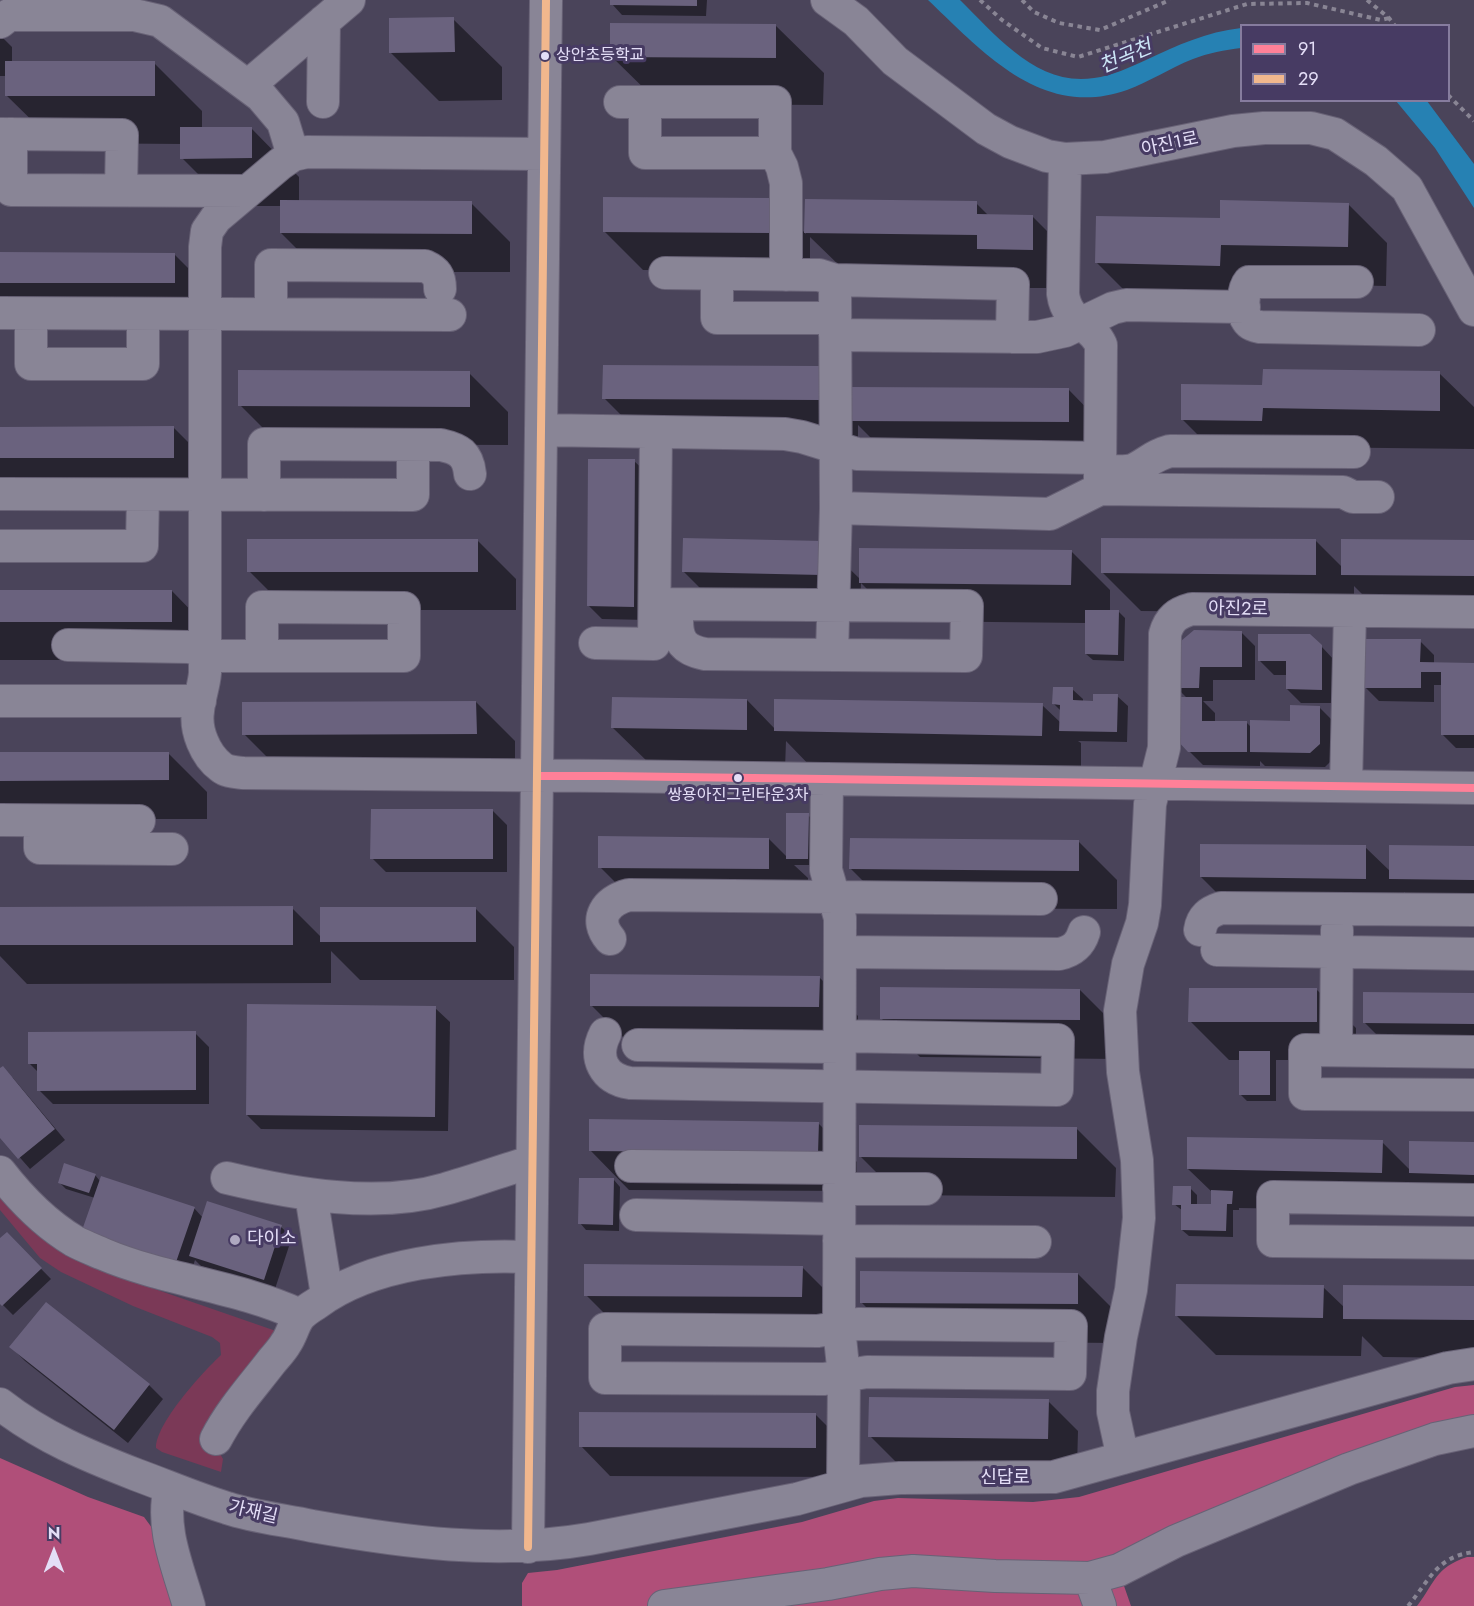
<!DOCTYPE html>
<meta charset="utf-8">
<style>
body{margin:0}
#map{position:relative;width:1474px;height:1606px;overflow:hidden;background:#4a445a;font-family:Jost,sans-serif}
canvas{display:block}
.legend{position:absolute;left:1240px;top:24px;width:210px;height:78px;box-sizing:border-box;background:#473b63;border:2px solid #867c9e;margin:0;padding:8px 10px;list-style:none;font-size:18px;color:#e4def7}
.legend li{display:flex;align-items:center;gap:12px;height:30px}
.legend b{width:30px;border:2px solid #867c9e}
.north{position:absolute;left:24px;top:1522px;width:60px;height:60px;-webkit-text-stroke:4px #473b63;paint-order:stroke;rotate:0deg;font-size:16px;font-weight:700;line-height:24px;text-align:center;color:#e4def7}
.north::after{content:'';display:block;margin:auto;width:21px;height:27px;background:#e4def7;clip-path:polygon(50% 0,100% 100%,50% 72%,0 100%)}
</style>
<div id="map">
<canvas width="1474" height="1606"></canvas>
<ul class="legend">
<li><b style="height:8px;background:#ff8098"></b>91</li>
<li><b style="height:8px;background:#f1b78d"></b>29</li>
</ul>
<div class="north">N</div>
</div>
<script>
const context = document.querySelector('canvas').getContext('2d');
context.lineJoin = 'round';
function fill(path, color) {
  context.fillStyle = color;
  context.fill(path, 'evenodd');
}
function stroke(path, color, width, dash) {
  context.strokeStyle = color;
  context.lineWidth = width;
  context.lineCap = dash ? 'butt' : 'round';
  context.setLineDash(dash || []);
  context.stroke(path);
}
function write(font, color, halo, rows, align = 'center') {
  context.font = font + ' Jost,"Noto Sans KR",sans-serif';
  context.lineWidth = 6;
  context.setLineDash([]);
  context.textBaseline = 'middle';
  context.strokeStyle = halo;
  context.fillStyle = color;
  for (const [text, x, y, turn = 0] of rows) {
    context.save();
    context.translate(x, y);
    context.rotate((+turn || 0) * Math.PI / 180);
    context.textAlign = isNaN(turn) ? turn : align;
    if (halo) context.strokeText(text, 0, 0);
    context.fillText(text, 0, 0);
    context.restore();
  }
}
fill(new Path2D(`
 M0,1193L60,1251L123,1278L276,1331L219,1452L223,1459L221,1472L162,1452L156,1448C156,1423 202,1373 221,1355L220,1343L212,1337L133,1306L61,1272L40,1258L0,1210Z`), '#7b3957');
fill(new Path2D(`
 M1474,1385V1447L1439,1455L1355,1484L1179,1554L1123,1583L1131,1606H522V1583L528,1573L557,1570L802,1522L874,1501L898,1498L1033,1502L1079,1497L1455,1387Z
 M0,1458L88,1497L144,1517L158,1536L179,1606H0Z
 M1467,1557H1474V1606H1417C1436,1581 1435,1568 1467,1557Z`), '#b04f79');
fill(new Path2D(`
 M928,0H960C996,35 1037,87 1094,78C1112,76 1130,67 1146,60C1178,45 1206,32 1241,28V48C1225,50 1208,53 1193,59C1170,68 1149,82 1127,90C1042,120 983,52 928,0Z
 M1396,101H1427L1474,164V208L1435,148Z`), '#2681b3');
fill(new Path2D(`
 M612,0H707L706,16L622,15L612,4Z
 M453,19L502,67V100L439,101L391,53Z
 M775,25L824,73L823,105L660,104L611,56Z
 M0,35L12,47V62L154,63L202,111V128H251L299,177V202L471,203L510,242V272H320L281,233V206H230L182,158V144L55,143L6,95V76H0Z
 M771,199L806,234V201L976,203L989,216H1032L1071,255V288H1017L845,271L810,237V271L643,270L604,231Z
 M1348,204L1387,243L1386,286L1259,283V304L1136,302L1097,263L1221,220Z
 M0,254H174L213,293V321H0Z
 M819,367L854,402L1069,390L1107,429V461L892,459L858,425V438L643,437L604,398Z
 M469,373L508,412V445L279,444L240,405Z
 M1439,373L1474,407V449L1301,447L1221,458L1182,419L1264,386Z
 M0,428H174L212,466V496H0Z
 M634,461L649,475L647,620L602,619L588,605Z
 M477,540L516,579V610H288L249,571Z
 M1316,541L1343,568L1474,542V614L1381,613L1354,586V613L1141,611L1102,572Z
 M822,542L861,580L1071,551L1110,590V611H1118L1125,618L1124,661L1093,660L1086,654V623L899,621L861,583L860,613L723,611L684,572Z
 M0,591H172L210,630V660H0Z
 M1241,632L1255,646V680H1213V701H1203L1215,713V722H1246L1251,727L1291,722L1320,708L1334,722L1333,759L1325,767L1265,766L1260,761V766L1203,765L1176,738L1188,699L1176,687Z
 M1420,641L1434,655V664H1474V748H1456L1442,734L1443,685H1434V702L1379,701L1365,687Z
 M1321,646L1335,661V703H1301L1287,689L1288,675H1274L1260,661Z
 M1072,689L1083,699V702H1094L1117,696L1128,706L1127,742L1078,741L1081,743V774L814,770L786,741L785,769L652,766L613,728L747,700L775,729L1042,705L1061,723L1062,712L1054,704Z
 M476,702L515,741V772L283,773L244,734Z
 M168,753L207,792V819H0V754Z
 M493,811L507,825V872H386L372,858Z
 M808,815L815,822L814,865H794L808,878V907L639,906L600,867L769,839L787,857Z
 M1078,841L1117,880V909L890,908L851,869Z
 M1365,847L1391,872L1474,847V917H1429L1404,892V917L1240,916L1201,877Z
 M292,908L321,937L475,908L514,947V980H360L331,951V983L27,984L0,956V909Z
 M819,977L858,1016L857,1046L630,1044L591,1005Z
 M1080,990L1119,1029L1118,1059L920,1057L881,1018Z
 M1317,990L1356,1028V1060H1276V1101H1247L1240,1094V1060H1229L1190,1021Z
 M1474,995V1062L1403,1061L1364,1022Z
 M435,1008L450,1022L448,1131L261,1129L247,1115Z
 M195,1033L209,1047V1104H53L39,1090V1073L30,1064Z
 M0,1070L13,1078L65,1140L30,1169L0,1135Z
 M818,1123L857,1162V1191L629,1190L591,1151Z
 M1077,1129L1116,1168L1115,1197L899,1195L860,1156Z
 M1382,1142L1410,1170L1474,1144V1212H1449L1421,1183L1420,1211L1239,1208V1210H1233V1237L1189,1236L1182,1230L1183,1211L1174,1204L1190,1188L1197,1195V1205H1212L1213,1193L1188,1169Z
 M95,1175L100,1181L194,1208L203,1218L281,1227L292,1237L275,1289L201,1266L195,1260L188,1281L95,1198L66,1189L59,1182Z
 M614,1180L620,1187L619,1231L586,1230L580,1223Z
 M7,1234L51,1279L13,1315L0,1302V1240Z
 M802,1267L841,1306V1336L625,1334L586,1295Z
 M1078,1274L1117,1313L1116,1343L900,1341L861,1302Z
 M1323,1287L1345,1308L1474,1287V1358L1383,1357L1362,1336L1361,1356L1216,1355L1177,1316Z
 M11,1347L149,1385L163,1399L128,1443L25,1361Z
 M1048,1401L1078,1431L1077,1468L900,1466L870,1436Z
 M815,1414L845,1444V1477L610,1476L581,1446Z`), '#0007');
fill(new Path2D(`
 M610,0H697V6L610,5Z
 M454,17L455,52L389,53V18Z
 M610,23L776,24V58L610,57Z
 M5,61H155V96H5Z
 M180,127H252V158L180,159Z
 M603,197L772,198L771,233L603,232Z
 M805,199L977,201V214L1033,215V250L977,249V235L804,233Z
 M280,200L472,201V234L280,233Z
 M1220,200L1349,203L1348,247L1221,245L1220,266L1095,263L1096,216L1220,218Z
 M0,252L175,253V283H0Z
 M603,365L820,366V400L602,399Z
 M1263,369L1440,371V411L1263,408L1262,421L1181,420V384L1262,385Z
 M238,370L470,371V407L238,406Z
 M852,387L1069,388V422L852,421Z
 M174,426V458H0V427Z
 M588,459H635L634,607L587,606Z
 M683,538L823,541L822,575L682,572Z
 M1101,538L1316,539V575L1101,573Z
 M247,539H478V572H247Z
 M1341,539L1474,540V576L1341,575Z
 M859,548L1072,550L1071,585L859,583Z
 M0,590H172V622H0Z
 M1085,610H1119L1118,655L1085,654Z
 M1194,630L1242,631V667H1200L1199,688H1175V646Z
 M1258,634H1310L1322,645V690L1286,689V661H1258Z
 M1364,639H1421L1420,662L1474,663V735H1441V672H1421V688H1363Z
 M1053,687H1073V700L1093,701V694H1118L1117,732L1059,731L1060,705L1052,704Z
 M612,697L747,699V730L611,728Z
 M1175,697H1202V721H1247V752H1188L1175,738Z
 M774,699L1043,703L1042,736L774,731Z
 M476,701L477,734L242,735V702Z
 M1290,705L1320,706V744L1310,753L1250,752V720L1290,721Z
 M0,752H169V780L0,781Z
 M371,809H493V859H370Z
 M786,813H809L808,859H786Z
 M598,836L769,838V869L598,868Z
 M850,838L1079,840V871L849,869Z
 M1200,844L1366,845V879L1200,877Z
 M1389,845L1474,846V880L1389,879Z
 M293,906V945H0V907Z
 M320,907H476V942H320Z
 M590,974L820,976L819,1007L590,1006Z
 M880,987L1080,989V1020L880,1019Z
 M1189,988H1317V1022H1188Z
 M1363,992L1474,993V1024L1363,1023Z
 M247,1004L436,1006L435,1117L246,1115Z
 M196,1031V1090L37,1091V1064H28V1032Z
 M1239,1051H1270V1095H1239Z
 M3,1066L55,1129L18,1159L0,1138V1068Z
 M589,1119L819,1122L818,1153L589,1151Z
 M859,1125L1077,1127V1159L859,1157Z
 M1187,1137L1383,1140L1382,1173L1187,1169Z
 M1409,1141L1474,1142V1175L1409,1173Z
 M64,1163L96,1174L89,1193L58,1183Z
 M101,1176L195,1207L174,1268L80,1236Z
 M579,1178H614L613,1225L578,1224Z
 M1173,1186H1191V1204H1211V1190L1233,1191L1232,1204H1227L1226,1231L1181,1230V1205H1172Z
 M207,1201L282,1225L264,1280L189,1256Z
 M7,1232L42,1268L2,1306L0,1304V1238Z
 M584,1264L803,1266L802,1297L584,1296Z
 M860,1271L1078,1273V1304L860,1303Z
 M1176,1284L1324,1285L1323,1318L1175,1316Z
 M1343,1285L1474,1286V1320L1343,1319Z
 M46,1302L150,1384L114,1430L9,1347Z
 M869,1397L1049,1399L1048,1439L868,1437Z
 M579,1412L816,1413V1448L579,1447Z`), '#6a627e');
const minor = new Path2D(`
 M827,0L856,21L895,61L986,129L1010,142L1047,156L1065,159L1105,157L1233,131L1264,128H1311L1335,134L1376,161L1407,188L1474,310
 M0,22L9,15H134L160,21L261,96L283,122L293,155
 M249,85L349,0
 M323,102L324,21
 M620,102H775V153L782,167L786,183V275
 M645,102V153H775
 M0,134L122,135L121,190
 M11,134V190L248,191
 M544,154L307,152L293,155L280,164L216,218L207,231L205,247V673C204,686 199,698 198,711C195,730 205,755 221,767C227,772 235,772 243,773L609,776L1474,788
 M1065,159L1063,294C1067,324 1091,322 1101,345L1100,479
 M665,273L819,275L835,280L1013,284L1012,337
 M717,274V318H835
 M1357,282H1249C1243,289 1241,312 1247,320C1250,325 1255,326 1260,327L1419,330
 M0,313L450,315
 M31,314V364H143V314
 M271,314V265L425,266C436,271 440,276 440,289
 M835,335L1037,337L1065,331L1113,308L1126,305L1244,307
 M541,430L785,434L802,437L857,454L1100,458
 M1100,470C1111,471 1125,473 1135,469C1149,462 1152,456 1170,451L1354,452
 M0,494L413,495V445
 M264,495V444L441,445C459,449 468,454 470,474
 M836,508L1050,514L1100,489L1343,492L1353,497H1378
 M0,546H142L143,495
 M655,604L967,606L966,656L705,654C684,650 677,641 677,620
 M595,643L654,644L656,432
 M68,645L189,647L220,656H404V608L262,607V656
 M832,655L836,508L835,280
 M0,701H200
 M827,779L826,870L840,918L839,1328L844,1376L843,1485
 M1346,786L1350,611
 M0,820L139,821
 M40,821V848L172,849
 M1200,930C1202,917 1209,912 1221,908L1474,910
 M610,939C593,919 606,901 629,895L1041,899
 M1217,950L1474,954
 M840,952L1059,954C1073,951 1080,945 1084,932
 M605,1034C593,1058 604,1079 630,1083L1057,1090L1058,1040L840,1036
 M638,1045L840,1047
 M1336,1050L1337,930
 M1474,1052L1305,1050V1094L1474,1095
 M631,1166L839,1168
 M0,1172C21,1199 44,1223 74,1241C83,1246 94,1250 103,1254C167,1281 237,1286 300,1315
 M227,1178C294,1194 377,1209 445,1189C474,1181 503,1170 532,1162
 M839,1189H926
 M311,1195L327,1295
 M1474,1200L1273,1197V1241L1474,1243
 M636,1215L839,1219
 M839,1241L1035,1242
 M858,1324L1071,1326L1070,1374L867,1372L824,1379L605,1378V1329L818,1331Z
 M0,1404C42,1437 88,1456 137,1475C167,1486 197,1499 227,1508C254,1517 284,1520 312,1526C403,1542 497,1555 589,1539L797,1499L861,1481L900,1478L1054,1477L1448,1368L1474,1364
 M216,1439C231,1410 252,1387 272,1361C277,1355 282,1350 286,1343C292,1335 294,1322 301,1315C305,1311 311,1307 316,1304C372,1262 462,1254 531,1257
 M1123,1458L1113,1412V1391L1121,1337L1131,1290L1139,1218L1137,1160L1123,1072L1120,1011L1128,964L1142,923L1145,905L1150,804L1164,748L1165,634C1169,619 1177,613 1192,609L1474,612
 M170,1488C160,1528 178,1567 189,1606
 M528,1547L546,0
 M1090,1578L1100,1606
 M664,1606L828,1584L880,1574L913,1571L995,1576L1090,1578L1119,1570L1176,1541L1349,1469L1435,1439L1474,1431`);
stroke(minor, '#686276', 34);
stroke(new Path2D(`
 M980,0L1002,20L1042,48L1078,57L1247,4L1307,3L1381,20L1389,18
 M1022,0L1034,12L1059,23L1100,30L1170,0
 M1367,0L1389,18L1395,26
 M1448,95L1474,121
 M1408,1606C1429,1581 1437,1556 1474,1552`), '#898594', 4, [4.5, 4.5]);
stroke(minor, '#898596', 32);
stroke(new Path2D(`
 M537,776H609L1474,788`), '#ff8098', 8);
stroke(new Path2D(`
 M528,1547L546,0`), '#f1b78d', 8);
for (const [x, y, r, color] of [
 [545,56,5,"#e4def7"],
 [738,778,5,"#e4def7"],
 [235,1240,6,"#aea8c0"]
]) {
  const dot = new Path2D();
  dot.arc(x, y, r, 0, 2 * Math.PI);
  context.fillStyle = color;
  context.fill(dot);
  stroke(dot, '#473b63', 2);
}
write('16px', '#e4def7', '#473b63', [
 ["상안초등학교",556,56],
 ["쌍용아진그린타운3차",738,796,"center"]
], 'left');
write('18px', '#e4def7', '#473b63', [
 ["아진1로",1170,145,-12],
 ["아진2로",1238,610,1],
 ["신답로",1005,1479],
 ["가재길",253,1513,13]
]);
write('18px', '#e4def7', '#473b63', [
 ["다이소",247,1240]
], 'left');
write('italic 20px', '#cde7f8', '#473b63', [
 ["천곡천",1126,58,-23]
]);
</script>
